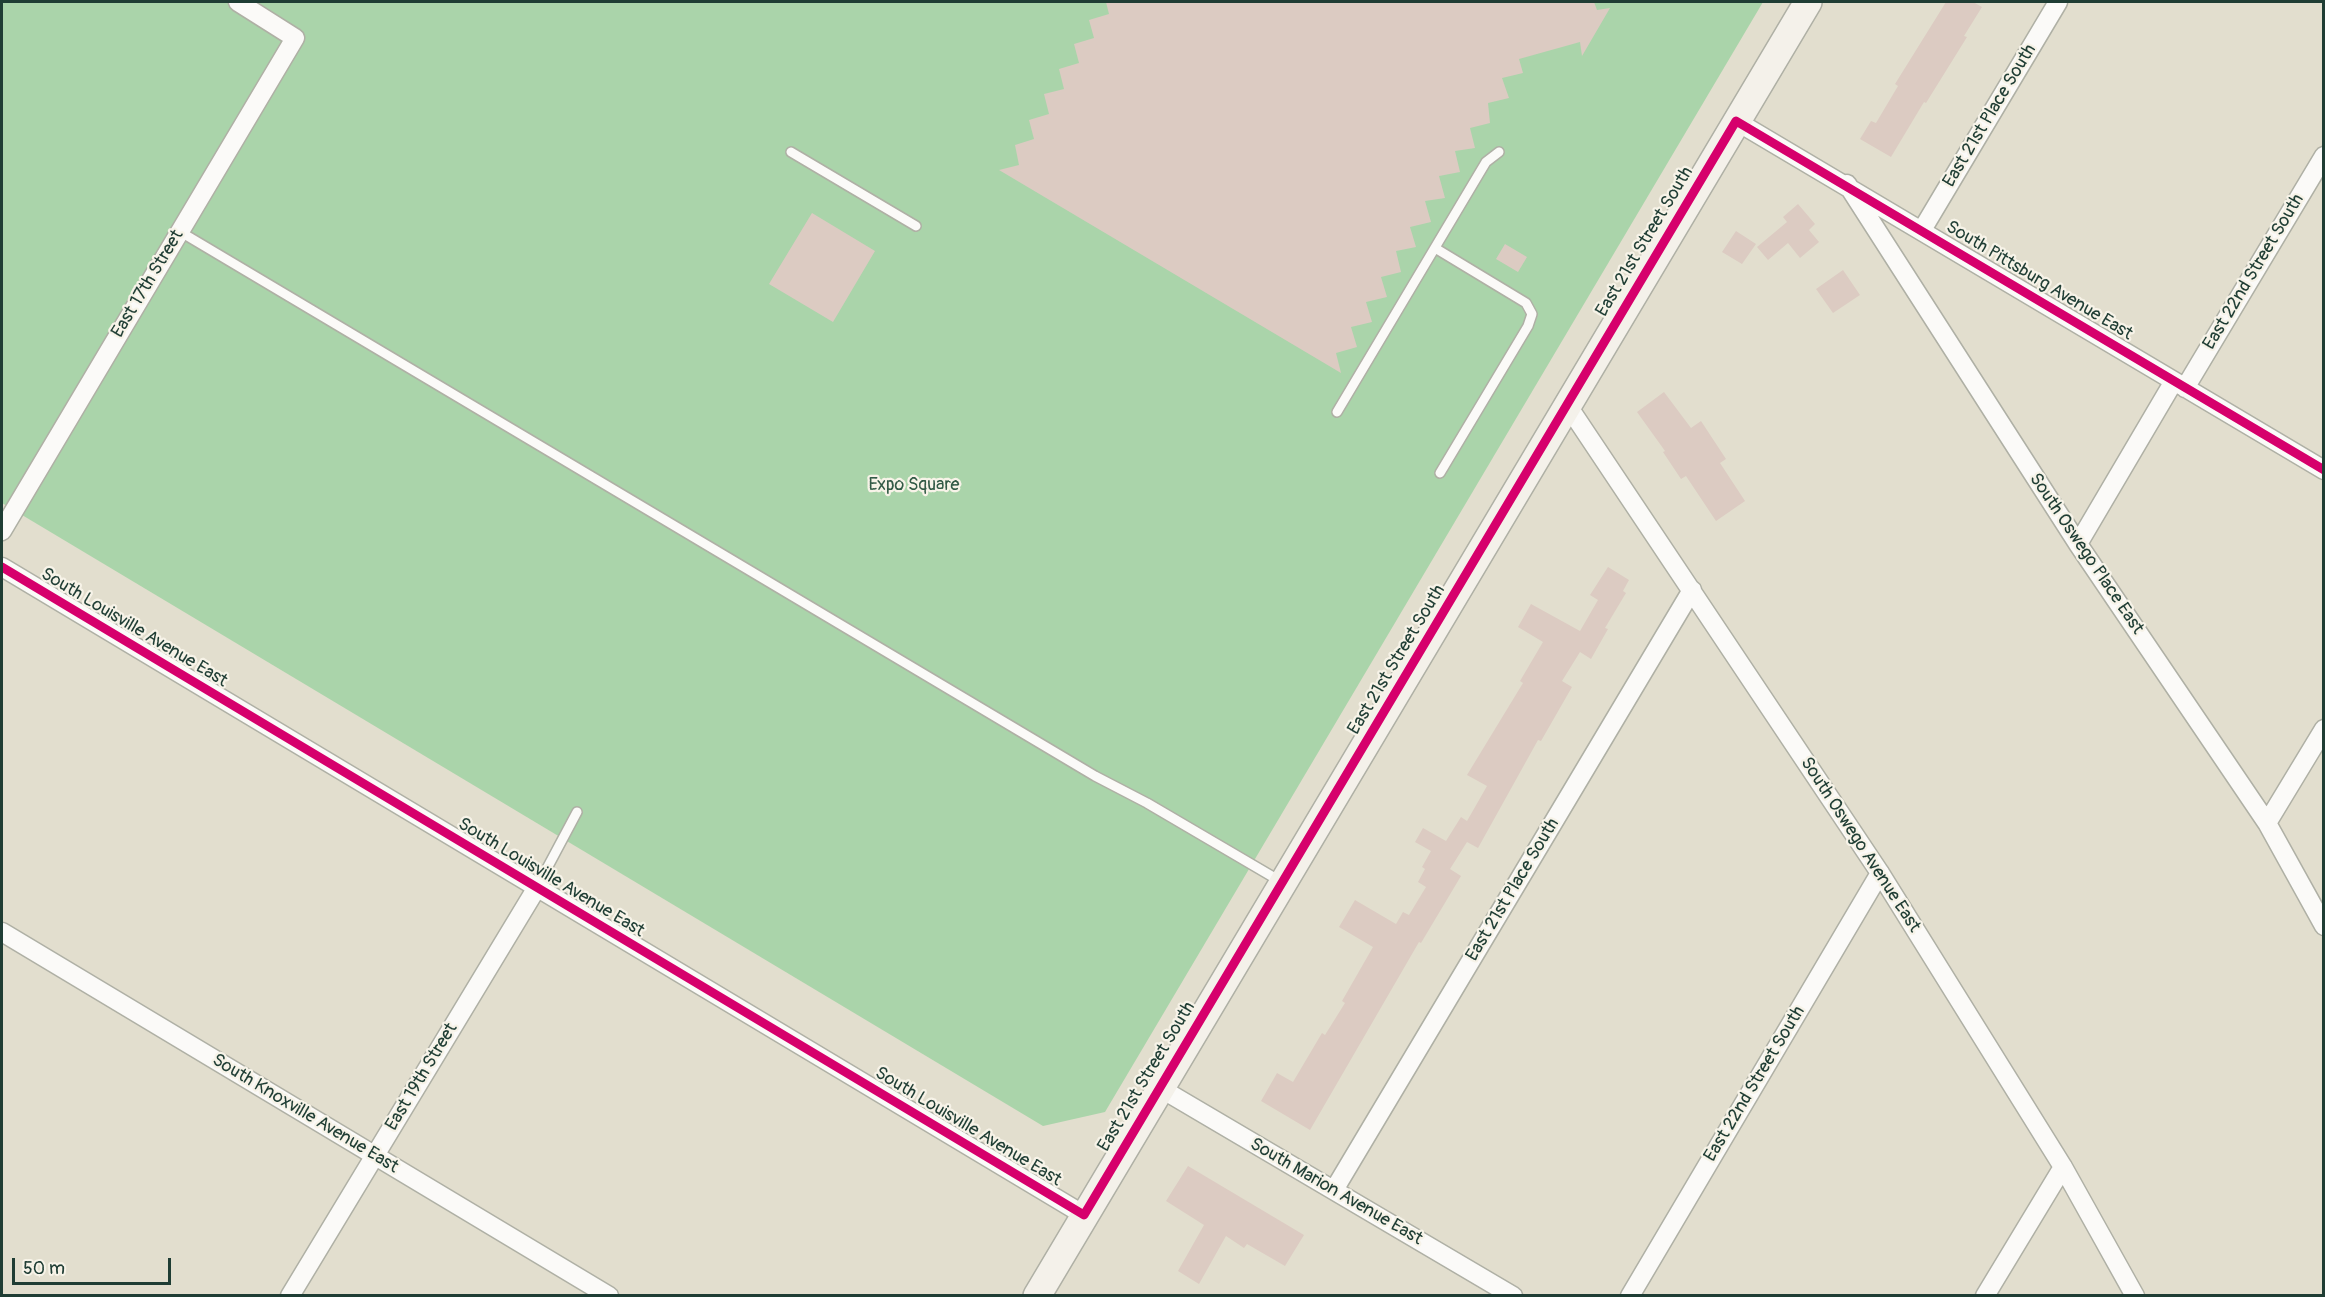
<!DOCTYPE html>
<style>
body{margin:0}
#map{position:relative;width:2325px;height:1297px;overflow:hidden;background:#e2dece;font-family:Pangolin,sans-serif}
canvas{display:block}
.frame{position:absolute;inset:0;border:3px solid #1f3d34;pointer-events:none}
.scale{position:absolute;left:12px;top:1258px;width:159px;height:27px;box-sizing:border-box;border:3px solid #1f3d34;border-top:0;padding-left:8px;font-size:18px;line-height:21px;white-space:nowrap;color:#1f3d34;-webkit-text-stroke:4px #f7f3e8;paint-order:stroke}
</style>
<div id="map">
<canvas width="2325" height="1297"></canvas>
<div class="frame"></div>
<div class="scale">50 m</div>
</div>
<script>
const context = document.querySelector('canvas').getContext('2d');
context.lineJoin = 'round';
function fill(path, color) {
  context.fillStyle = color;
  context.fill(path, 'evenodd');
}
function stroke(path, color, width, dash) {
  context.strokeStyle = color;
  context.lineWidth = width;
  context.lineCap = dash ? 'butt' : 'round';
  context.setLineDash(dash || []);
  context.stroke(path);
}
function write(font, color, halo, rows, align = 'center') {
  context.font = font + ' Pangolin,sans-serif';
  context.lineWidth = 4.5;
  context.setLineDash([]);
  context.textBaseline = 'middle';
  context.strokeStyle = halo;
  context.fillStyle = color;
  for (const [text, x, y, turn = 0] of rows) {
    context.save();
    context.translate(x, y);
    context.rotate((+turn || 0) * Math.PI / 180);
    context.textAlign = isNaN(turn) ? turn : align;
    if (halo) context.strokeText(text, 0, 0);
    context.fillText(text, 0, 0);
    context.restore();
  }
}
fill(new Path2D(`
 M2,2H1763L1105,1112L1043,1126L2,503Z`), '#aad4aa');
fill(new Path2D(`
 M1106,2H1594L1597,10L1610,8L1582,56L1580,42L1519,59L1523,73L1502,78L1509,98L1488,103L1490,123L1470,128L1475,148L1455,151L1460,172L1439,176L1445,198L1425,201L1431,222L1410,227L1416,247L1396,251L1401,272L1381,277L1387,297L1366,302L1372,322L1351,327L1357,347L1336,353L1341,373L999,170L1019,165L1015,145L1034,139L1029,120L1049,114L1044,94L1064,89L1059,69L1079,63L1074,44L1094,38L1089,20L1109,14Z
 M1946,2H1973L1982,7L1964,36L1967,37L1926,103L1924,102L1891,157L1860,139L1871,121L1876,123L1898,86L1895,84Z
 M1798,204L1815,224L1809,230L1819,242L1800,258L1788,243L1768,260L1757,247L1787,222L1783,217Z
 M812,213L875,251L833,322L769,284Z
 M1736,231L1756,244L1742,264L1722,252Z
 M1505,244L1527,257L1518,272L1496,259Z
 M1843,270L1860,295L1833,313L1816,289Z
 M1664,392L1691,428L1701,421L1726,459L1720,463L1745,501L1716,521L1686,476L1681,479L1663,452L1665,451L1637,412Z
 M1608,567L1629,580L1623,591L1626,593L1605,628L1608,629L1591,659L1580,652L1562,681L1572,687L1541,741L1538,740L1478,848L1467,842L1450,869L1461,876L1421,943L1419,942L1310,1130L1261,1101L1277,1073L1293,1082L1322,1033L1325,1035L1345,1003L1342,1001L1373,947L1339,927L1355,900L1396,924L1403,912L1409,915L1426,887L1418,882L1425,869L1422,867L1431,851L1415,842L1423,828L1446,841L1461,817L1467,821L1487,786L1467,775L1523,683L1520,681L1543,642L1518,627L1531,604L1580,631L1598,600L1590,595Z
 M1188,1166L1304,1235L1285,1266L1247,1244L1244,1248L1226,1236L1199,1284L1178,1271L1204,1225L1166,1201Z`), '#dccbc2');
const service = new Path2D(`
 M791,152L916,226
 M179,231L1095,776L1147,803L1280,881
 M1435,248L1526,303L1532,314L1528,326L1440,473
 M1337,412L1486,162L1499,152
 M536,889L577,812`);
const minor = new Path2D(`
 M1736,121L2324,470
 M1847,184L2078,544L2267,823L2324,926
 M1922,230L2058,2
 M2185,388L2324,156
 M1568,406L1880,873L2063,1167L2135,1296
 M2,531L295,38L238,2
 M2078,544L2174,381
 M2,567L1084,1215
 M2267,823L2324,729
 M2,932L609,1296
 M1160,1088L1513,1296
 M1334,1190L1692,590
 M290,1296L536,889
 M1630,1296L1880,873
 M1985,1296L2063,1167`);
const secondary = new Path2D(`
 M1037,1296L1808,2`);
stroke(service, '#afb0a5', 12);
stroke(minor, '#afb0a5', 21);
stroke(secondary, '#afb0a5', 30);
stroke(service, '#fbfaf8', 9);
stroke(minor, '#fbfaf8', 18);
stroke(secondary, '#f4f1ea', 27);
stroke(new Path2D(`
 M2,567L1084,1215L1736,121L2324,470`), '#d6006c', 9);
write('18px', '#1f3d34', '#f7f3e8', [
 ["East 21st Place South",1990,116,-59],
 ["East 21st Street South",1645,242,-59],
 ["East 22nd Street South",2254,272,-59],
 ["South Pittsburg Avenue East",2039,281,31],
 ["East 17th Street",148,284,-59],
 ["South Oswego Place East",2086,554,56],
 ["South Louisville Avenue East",134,628,31],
 ["East 21st Street South",1397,660,-59],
 ["South Oswego Avenue East",1860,845,57],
 ["South Louisville Avenue East",551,878,31],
 ["East 21st Place South",1513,890,-59],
 ["East 19th Street",422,1077,-59],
 ["East 21st Street South",1147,1077,-59],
 ["East 22nd Street South",1755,1084,-59],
 ["South Knoxville Avenue East",305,1114,31],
 ["South Louisville Avenue East",968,1127,31],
 ["South Marion Avenue East",1336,1192,30]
]);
write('18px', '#325a46', '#f7f3e8', [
 ["Expo Square",914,485]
]);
</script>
